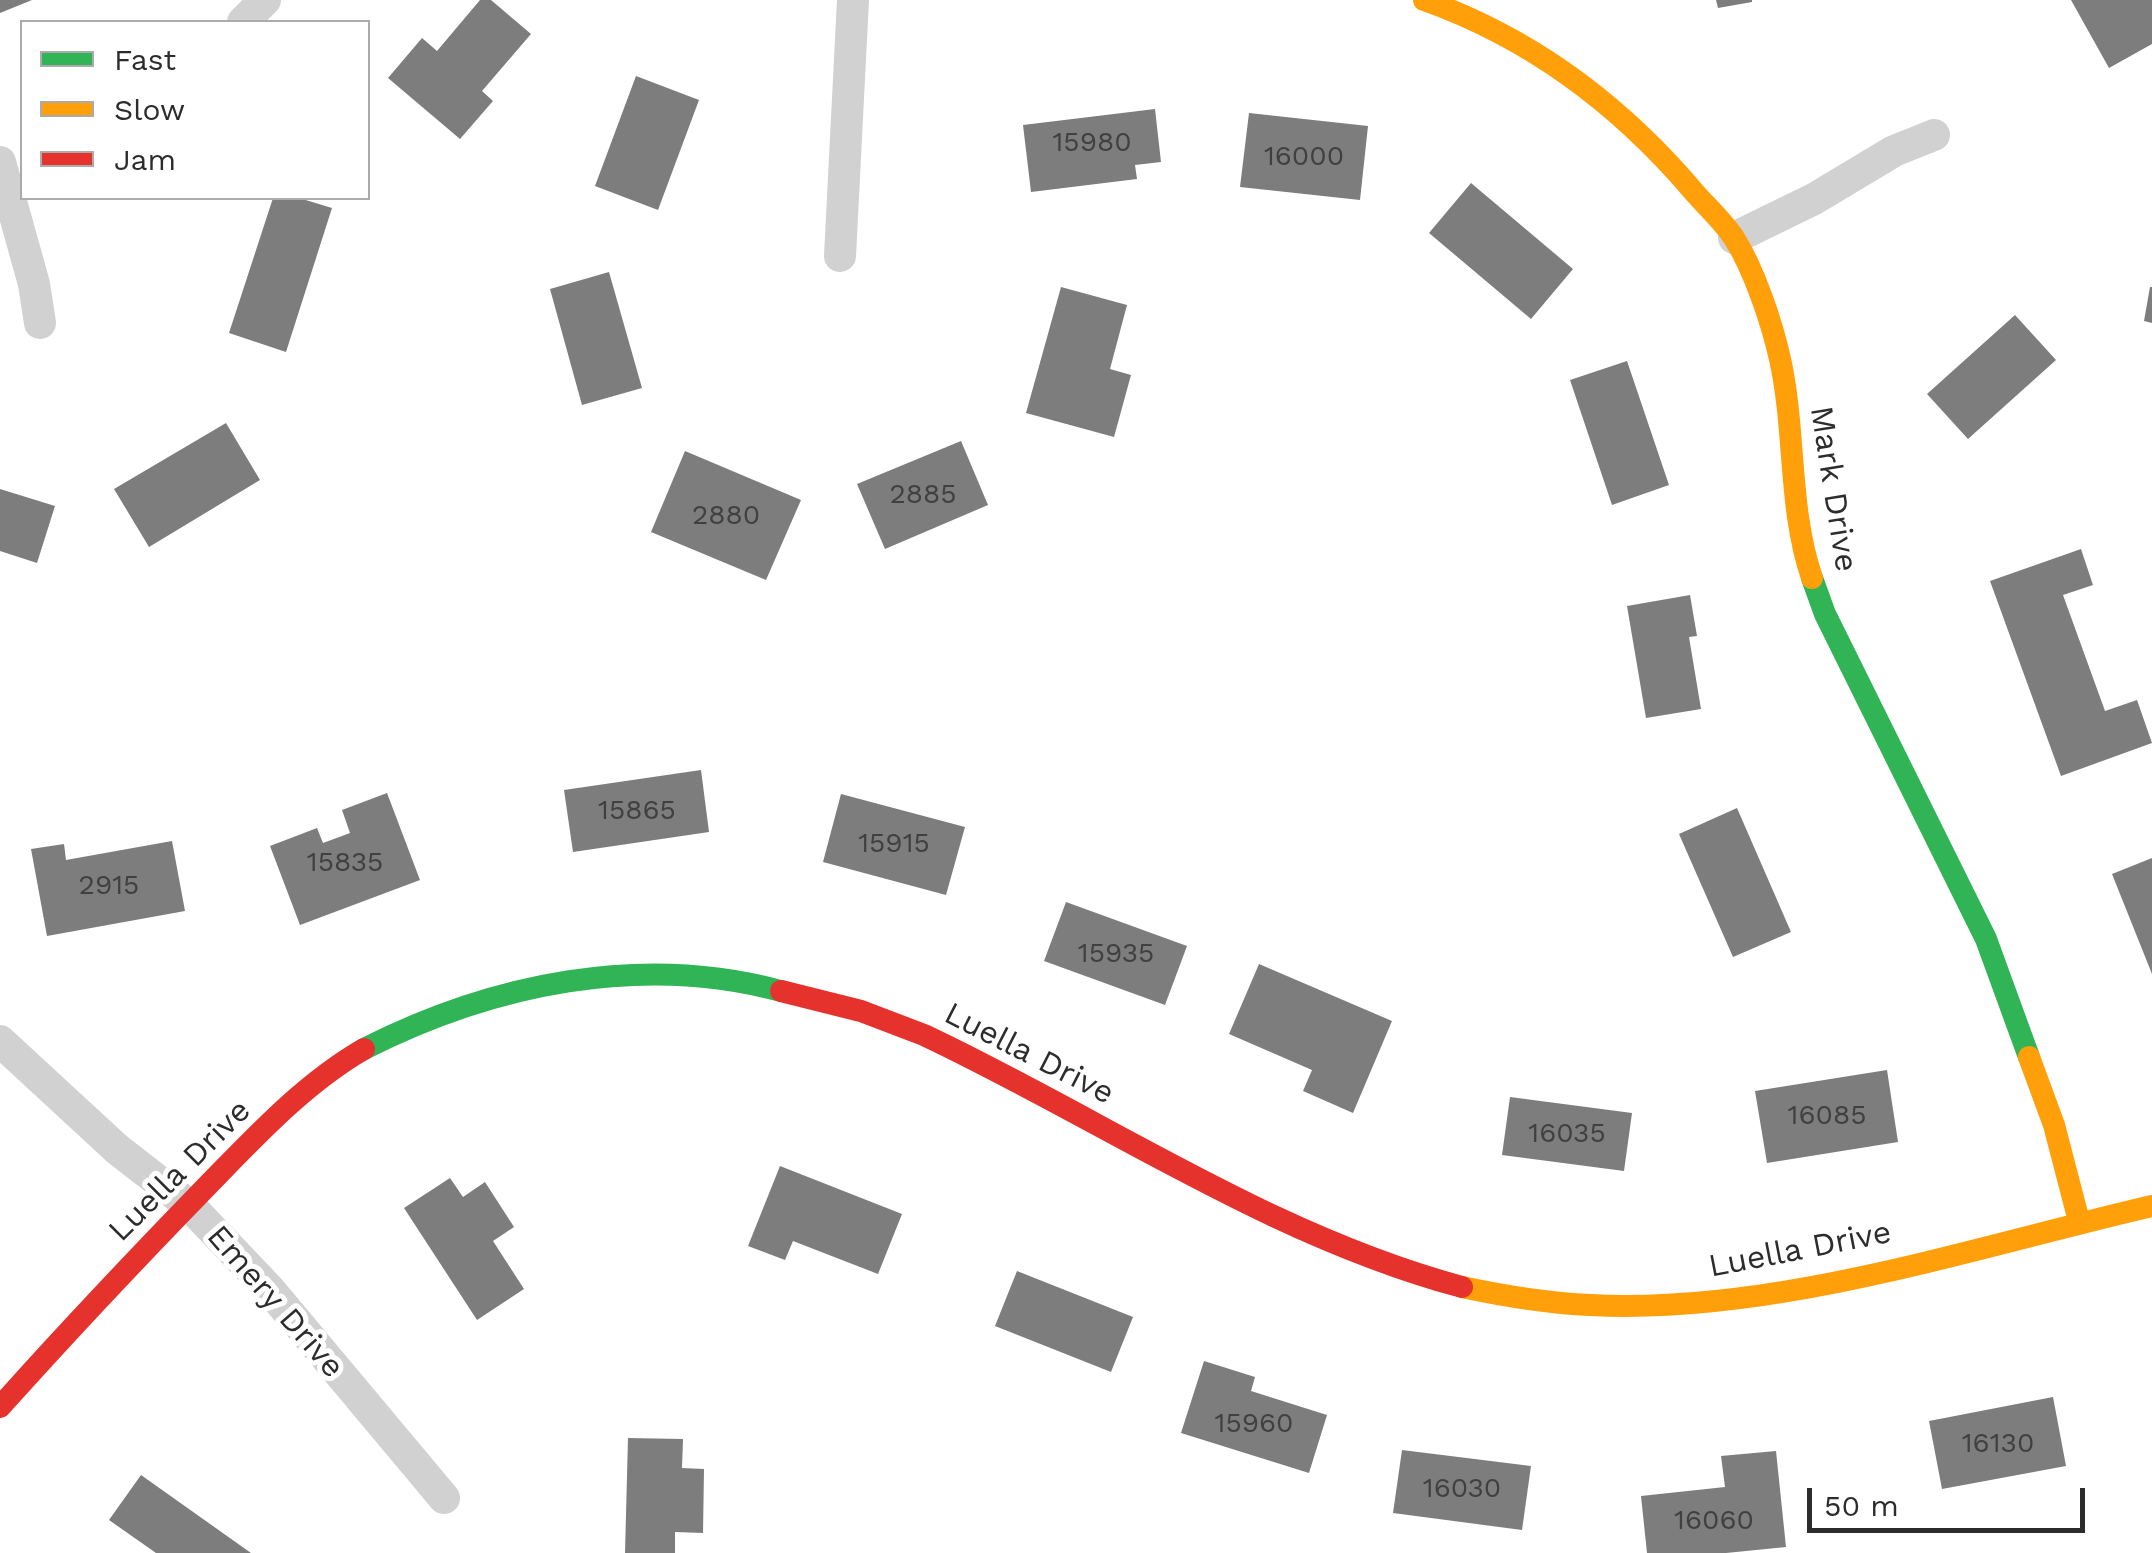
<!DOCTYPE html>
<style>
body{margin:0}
#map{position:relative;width:2152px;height:1553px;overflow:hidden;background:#fff;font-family:"Work Sans",sans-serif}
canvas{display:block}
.legend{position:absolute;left:20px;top:20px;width:350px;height:180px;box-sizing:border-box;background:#fff;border:2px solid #ababab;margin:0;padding:12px 18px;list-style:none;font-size:30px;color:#2c2c2c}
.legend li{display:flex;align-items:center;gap:20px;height:50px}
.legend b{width:50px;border:2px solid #ababab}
.scale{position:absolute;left:1807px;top:1488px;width:278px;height:45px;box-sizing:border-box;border:5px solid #2c2c2c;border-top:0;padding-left:12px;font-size:30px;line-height:35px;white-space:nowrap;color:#2c2c2c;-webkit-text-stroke:8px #fff;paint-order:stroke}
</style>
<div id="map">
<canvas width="2152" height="1553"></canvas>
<ul class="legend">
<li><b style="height:12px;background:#30b455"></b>Fast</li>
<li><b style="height:12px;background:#ff9f0a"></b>Slow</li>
<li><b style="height:12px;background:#e5322d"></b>Jam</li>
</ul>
<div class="scale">50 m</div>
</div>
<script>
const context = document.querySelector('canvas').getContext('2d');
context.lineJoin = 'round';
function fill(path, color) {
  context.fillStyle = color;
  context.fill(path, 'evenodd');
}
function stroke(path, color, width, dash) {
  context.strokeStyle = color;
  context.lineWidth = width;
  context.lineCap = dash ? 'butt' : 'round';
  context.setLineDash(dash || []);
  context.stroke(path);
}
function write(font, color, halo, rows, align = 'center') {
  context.font = font + ' "Work Sans",sans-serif';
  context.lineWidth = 10;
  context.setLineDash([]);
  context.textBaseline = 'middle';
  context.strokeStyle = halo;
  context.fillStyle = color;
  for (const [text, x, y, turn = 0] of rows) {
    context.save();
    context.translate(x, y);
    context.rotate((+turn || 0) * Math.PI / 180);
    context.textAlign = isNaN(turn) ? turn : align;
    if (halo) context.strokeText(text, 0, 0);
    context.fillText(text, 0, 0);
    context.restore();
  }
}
fill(new Path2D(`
 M0,0H32L0,13Z
 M480,0H491L531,34L482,91L493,101L460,139L388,78L422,38L437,51Z
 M1716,0H1752V2L1718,8Z
 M2071,0H2152V44L2109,68Z
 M636,76L699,100L658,210L595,186Z
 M1155,109L1161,162L1135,165L1137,179L1031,192L1023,125Z
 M1249,113L1368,126L1360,200L1240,187Z
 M1471,183L1573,269L1531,319L1429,233Z
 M273,198H299L332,208L286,352L229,333Z
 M609,272L642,388L582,405L550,289Z
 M1061,287L1127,305L1110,369L1131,375L1114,437L1026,413Z
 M2150,287H2152V323L2144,321Z
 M2015,315L2056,360L1968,439L1927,394Z
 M1627,361L1669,485L1612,505L1570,380Z
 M226,423L260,480L149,547L114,489Z
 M961,441L988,505L885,549L857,484Z
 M685,451L801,500L766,580L651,532Z
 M0,489L55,506L37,563L0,551Z
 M2081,549L2093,585L2063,595L2105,711L2137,700L2152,743L2061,776L1990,581Z
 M1690,595L1697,636L1689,637L1701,709L1646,718L1627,606Z
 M701,770L709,832L573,852L564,790Z
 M387,793L420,880L300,925L270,846L317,828L323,843L350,833L342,810Z
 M841,794L965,827L946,895L823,862Z
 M1737,808L1791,932L1733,957L1679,834Z
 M172,841L185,911L47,936L31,849L64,844L66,860Z
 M2152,858V974L2112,874Z
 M1066,902L1187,946L1165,1005L1044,961Z
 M1259,964L1392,1021L1353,1113L1303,1091L1312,1070L1229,1034Z
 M1887,1070L1898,1142L1767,1163L1755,1091Z
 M1510,1097L1632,1113L1624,1171L1502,1155Z
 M780,1166L902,1214L878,1274L793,1241L785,1260L748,1246Z
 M450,1178L463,1197L485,1182L514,1227L493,1241L524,1289L477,1320L404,1208Z
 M1017,1271L1133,1317L1111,1372L995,1326Z
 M1204,1361L1255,1377L1251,1391L1327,1415L1309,1473L1181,1433Z
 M2053,1397L2066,1466L1942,1489L1929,1421Z
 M628,1438L683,1439L682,1468L704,1469L703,1533L675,1532V1553H625Z
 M1402,1450L1531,1466L1522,1530L1393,1513Z
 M1776,1451L1786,1547L1726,1553H1647L1641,1496L1725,1487L1721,1456Z
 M141,1475L251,1553H156L109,1520Z`), '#7d7d7d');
stroke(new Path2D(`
 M243,22L265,0
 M0,162L34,284L40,323
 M1734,238L1814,199L1894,151L1934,135
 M840,256L853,0
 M0,1041L117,1149L189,1205L269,1289L444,1498`), '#d1d1d1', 32);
stroke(new Path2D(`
 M1812,578L1825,614L1986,939L2029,1057
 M364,1049C492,984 641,953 781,991`), '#30b455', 22);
stroke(new Path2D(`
 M1424,0C1531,38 1621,106 1694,192C1707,207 1723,221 1734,238C1754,269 1772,323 1780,359C1796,431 1788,508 1812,578
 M2029,1057L2054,1125L2079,1221
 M1462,1287C1504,1296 1546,1303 1590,1305C1772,1315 1975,1247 2152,1206`), '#ff9f0a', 22);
stroke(new Path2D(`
 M781,991L861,1011L924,1035C1102,1119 1269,1235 1462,1287
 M0,1407C68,1331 138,1257 209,1184C257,1135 305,1083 364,1049`), '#e5322d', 22);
write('28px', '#404040', null, [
 ["15980",1092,143],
 ["16000",1304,157],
 ["2885",923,495],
 ["2880",726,516],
 ["15865",637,811],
 ["15915",894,844],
 ["15835",345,863],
 ["2915",109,886],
 ["15935",1116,954],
 ["16085",1827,1116],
 ["16035",1567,1134],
 ["15960",1254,1424],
 ["16130",1998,1444],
 ["16030",1462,1489],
 ["16060",1714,1521]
]);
write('32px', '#2c2c2c', '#fff', [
 ["Mark Drive",1833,489,81],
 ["Luella Drive",1029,1054,27],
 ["Luella Drive",180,1171,-45],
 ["Luella Drive",1800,1250,-11],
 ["Emery Drive",275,1302,49]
]);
</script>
